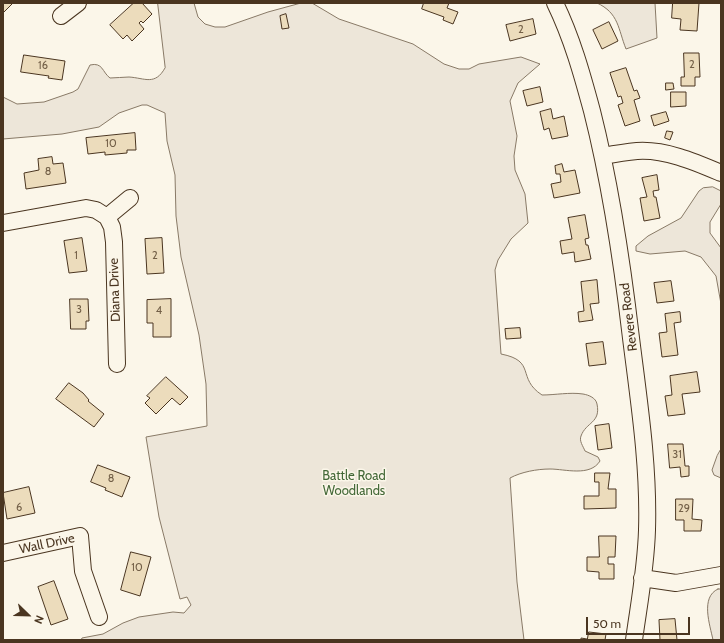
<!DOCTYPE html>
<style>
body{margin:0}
#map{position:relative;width:724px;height:643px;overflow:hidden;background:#fbf6e9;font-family:Cabin,sans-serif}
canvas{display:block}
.frame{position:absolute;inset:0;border:4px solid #4a3520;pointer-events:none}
.north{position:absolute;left:8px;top:595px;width:40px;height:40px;-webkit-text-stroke:3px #fbf6e9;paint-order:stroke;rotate:113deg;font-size:11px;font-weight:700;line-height:16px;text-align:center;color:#4a3520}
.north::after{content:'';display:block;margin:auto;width:14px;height:18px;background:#4a3520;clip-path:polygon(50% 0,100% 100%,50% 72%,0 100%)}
.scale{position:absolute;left:586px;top:617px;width:104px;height:18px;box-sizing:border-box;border:2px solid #4a3520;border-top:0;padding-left:5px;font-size:12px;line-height:14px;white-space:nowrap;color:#4a3520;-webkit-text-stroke:3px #fbf6e9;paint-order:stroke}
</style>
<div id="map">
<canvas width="724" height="643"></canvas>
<div class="frame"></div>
<div class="north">N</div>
<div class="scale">50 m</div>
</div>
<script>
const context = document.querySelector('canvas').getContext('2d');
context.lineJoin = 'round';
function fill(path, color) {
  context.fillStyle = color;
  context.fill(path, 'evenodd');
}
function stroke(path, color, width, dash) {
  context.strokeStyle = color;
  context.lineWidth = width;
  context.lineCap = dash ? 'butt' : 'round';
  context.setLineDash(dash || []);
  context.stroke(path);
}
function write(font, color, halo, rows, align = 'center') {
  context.font = font + ' Cabin,sans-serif';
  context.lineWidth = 3;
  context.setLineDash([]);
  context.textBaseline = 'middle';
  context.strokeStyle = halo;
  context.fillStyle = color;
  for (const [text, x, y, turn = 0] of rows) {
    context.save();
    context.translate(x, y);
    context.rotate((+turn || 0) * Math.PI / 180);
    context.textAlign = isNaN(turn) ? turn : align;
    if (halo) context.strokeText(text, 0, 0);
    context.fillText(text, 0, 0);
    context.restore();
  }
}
const green = new Path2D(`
 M158,3H194L198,17L205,24L215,27H225L268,12L301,3H312L339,19L413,44L444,64L459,69H469L479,64L521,57L540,64L518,83L510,101L517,136L514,156L515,170L525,194L528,223L511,239L498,260L495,270L501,354C537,361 516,378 542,395C555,395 570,392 583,394C589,395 596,398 597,404C601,423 586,422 581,436C579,441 583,446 585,451L598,457L600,461C590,477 565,469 550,469C537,469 521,472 510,478L517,582L524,640H81L82,638L103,634L123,623L139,617L173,612L184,613L191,605L187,597L180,599L159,517L146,437L207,426L206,384L199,335L181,257L176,216L175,175L167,141L165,113L147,105H142L119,113L99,127L62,134L3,139V97L17,104L44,102L73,92L78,89L90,65C103,62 102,72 110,78C116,78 123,77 129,77C145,78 155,86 165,68Z
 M597,3H655L657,38L626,49C618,29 619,13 597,3Z
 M713,187L721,191V204L710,222V233L721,248V304L716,276L701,257L685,251L650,254L636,251V246L648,236L681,218L699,191L703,188Z
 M721,449V478L714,475L712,470L717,456Z
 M718,589H721V640H713C710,625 700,597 718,589Z`);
fill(green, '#ede6d9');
stroke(green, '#887966', 1);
const building = new Path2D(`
 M3,3H13L3,13Z
 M134,3H142L152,14L143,23L141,21L139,23L144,29L132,41L127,35L123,39L110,25Z
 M424,3H449L447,8L458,12L453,24L443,20L444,17L422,9Z
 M673,3H699L697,31L680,30L681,19L672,18Z
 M286,14L289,28L282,29L280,16Z
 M533,19L536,34L510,41L506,25Z
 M609,22L618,41L602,49L593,30Z
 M684,53H699L700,77H695V86H681V77H684Z
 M24,55L65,61L62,80L48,78L49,76L21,72Z
 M626,68L634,91L637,90L640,98L634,100L640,121L625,126L618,105L623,103L621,96L618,97L610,73Z
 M666,83H673L674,89L666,90Z
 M540,87L543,102L527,106L523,91Z
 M671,92H686V106L671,107Z
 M551,109L553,119L564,116L568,136L552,139L549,128L544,130L540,112Z
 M666,112L669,121L654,126L651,116Z
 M667,131L673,132L670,140L665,138Z
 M135,133L136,150H127V153L105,155V152L88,154L86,138Z
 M52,157L53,164L63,163L66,183L26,189L24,173L39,170L38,159Z
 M562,164L564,172L575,170L580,193L554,198L551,184L561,182L560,174H556L555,166Z
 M657,175L659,190L653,191L654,197H656L660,218L644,221L640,198L647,197L642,178Z
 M585,215L589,238L585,239L586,245H588L591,259L575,262L574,252L562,254L560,241L572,239L568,218Z
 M82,238L87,271L69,273L64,241Z
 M162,238L164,273L147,274L145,239Z
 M597,280L599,303L590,304L593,320L579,322L578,312L584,311L581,282Z
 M671,281L674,301L657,303L654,283Z
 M70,299H88L89,321H86V329H71Z
 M171,299V337H153V323H147V300Z
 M680,312L681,322L674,323L678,355L662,357L659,333L667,332L665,314Z
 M520,328L521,338L506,339L505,329Z
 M603,342L606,364L589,366L586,344Z
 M697,372L700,392L682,394L685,414L668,416L665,396L672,395L670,376Z
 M166,377L188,397L180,405L172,398L156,414L145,403L150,398L147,396Z
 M69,383L83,393L89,400L88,401L104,414L94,427L56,399Z
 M609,424L612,448L598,450L595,426Z
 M668,444H683L685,466H689V476L681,477L680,467L670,468Z
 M98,465L130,477L122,497L105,490L106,488L91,482Z
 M595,473H610L608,489H616V508L584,509V496H599V482H595Z
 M29,487L35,513L7,519L3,493Z
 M676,499H693L692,519L702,520L701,531H684V520H676Z
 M599,536H616L615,557H608V564H614V579H599V572L587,571V557H599Z
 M131,552L151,557L140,596L121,590Z
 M54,581L68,619L51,625L38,587Z
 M675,619L677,640H660L659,620Z
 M589,632L606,634L605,640H581V638L587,639Z`);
fill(building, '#ecdcbc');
stroke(building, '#4a3520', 1);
const minor = new Path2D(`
 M555,3C572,38 582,74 592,111C611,186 622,261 631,338C639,402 649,466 647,530C646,567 639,604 634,640
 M61,16L78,3
 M603,156C614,154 626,152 637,151C665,149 695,162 721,173
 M107,217L112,227L114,242L117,364
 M3,223L86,208L96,210L107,217L130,198
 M3,553L80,536L83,571L99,617
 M642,578L676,583L721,575`);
stroke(minor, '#4a3520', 18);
stroke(minor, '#fbf6e9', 16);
write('11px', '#725f47', null, [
 ["2",521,30],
 ["2",692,65],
 ["16",43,66],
 ["10",111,144],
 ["8",48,172],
 ["1",76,256],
 ["2",155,256],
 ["3",79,310],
 ["4",159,311],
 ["31",677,455],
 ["8",111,479],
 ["6",19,508],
 ["29",684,509],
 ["10",137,568]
]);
write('13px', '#4a3520', '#fbf6e9', [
 ["Diana Drive",115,290,-92],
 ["Revere Road",629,317,-97],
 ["Wall Drive",47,544,-12]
]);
write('13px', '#436837', '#fbf6e9', [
 ["Battle Road",354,476],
 ["Woodlands",354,491]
]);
</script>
